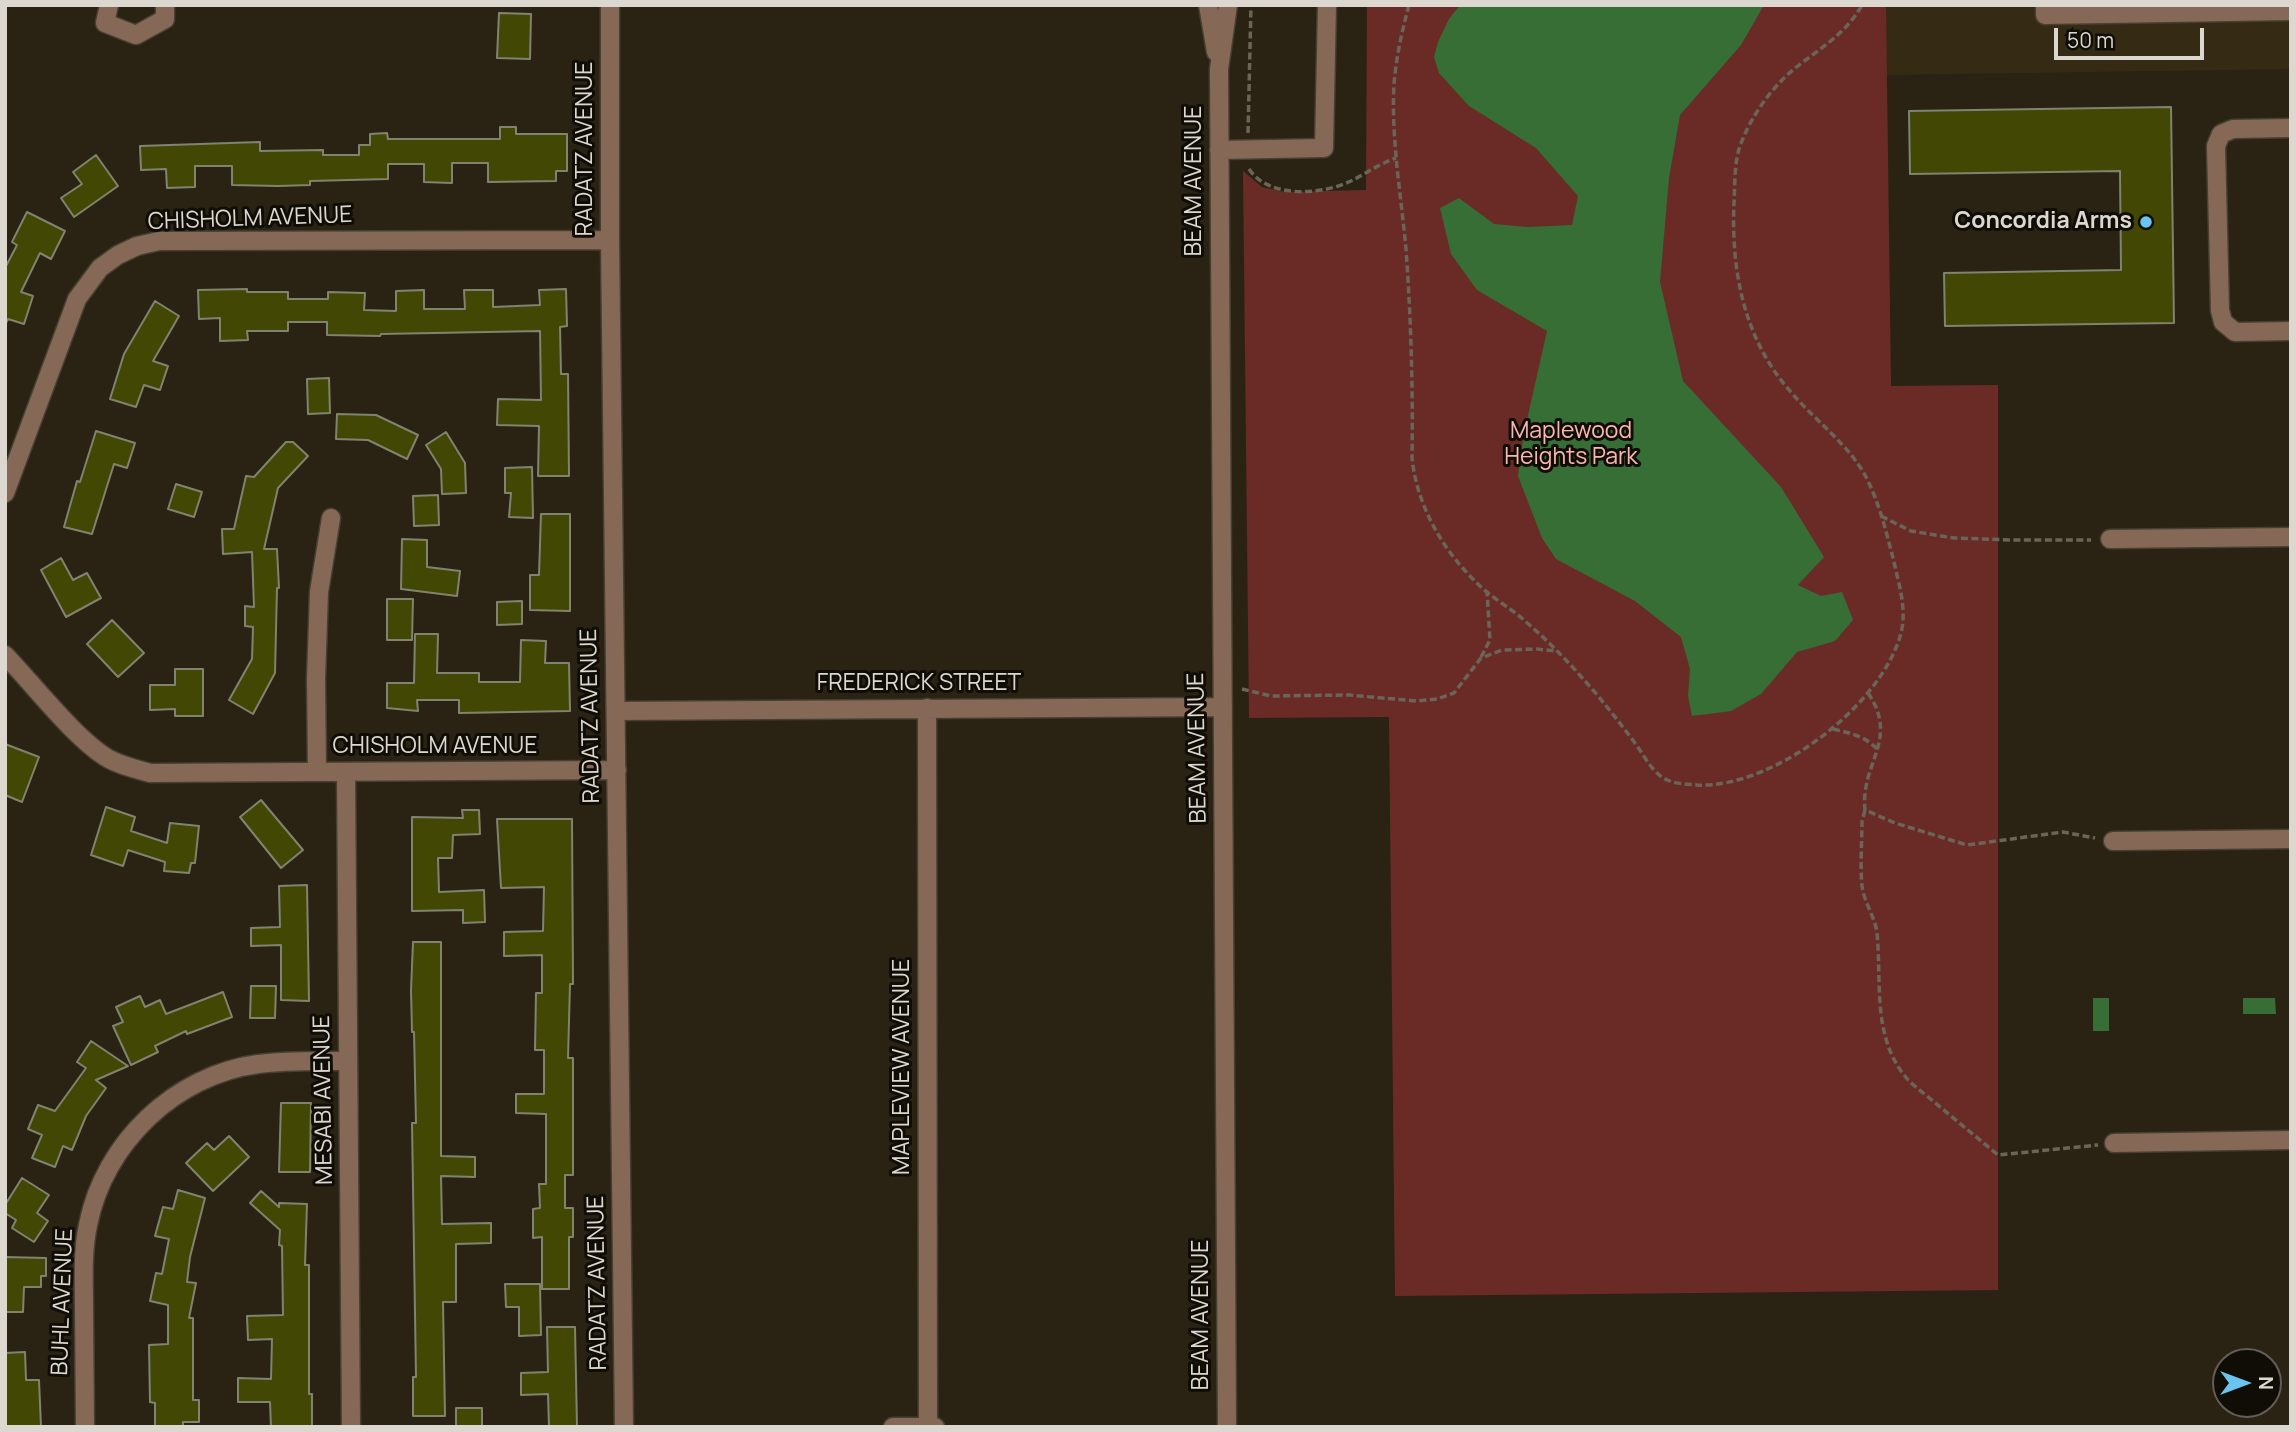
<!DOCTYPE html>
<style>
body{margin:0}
#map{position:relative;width:2296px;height:1432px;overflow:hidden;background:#2a2314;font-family:Manrope,sans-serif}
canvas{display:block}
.frame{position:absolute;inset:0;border:7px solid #ddd8cf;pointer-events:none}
.north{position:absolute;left:2212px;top:1348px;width:70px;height:70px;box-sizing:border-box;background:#100d07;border:2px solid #625e57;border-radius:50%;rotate:90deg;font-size:19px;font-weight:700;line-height:28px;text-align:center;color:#ddd8cf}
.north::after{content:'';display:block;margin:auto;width:24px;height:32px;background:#69c4f0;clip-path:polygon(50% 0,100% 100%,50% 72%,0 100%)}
.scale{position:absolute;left:2054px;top:28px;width:150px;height:32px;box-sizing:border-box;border:4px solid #ddd8cf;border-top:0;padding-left:9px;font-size:21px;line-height:24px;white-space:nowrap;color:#ddd8cf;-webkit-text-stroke:5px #100d07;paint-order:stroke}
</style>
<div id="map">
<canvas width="2296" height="1432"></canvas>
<div class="frame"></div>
<div class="north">N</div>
<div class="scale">50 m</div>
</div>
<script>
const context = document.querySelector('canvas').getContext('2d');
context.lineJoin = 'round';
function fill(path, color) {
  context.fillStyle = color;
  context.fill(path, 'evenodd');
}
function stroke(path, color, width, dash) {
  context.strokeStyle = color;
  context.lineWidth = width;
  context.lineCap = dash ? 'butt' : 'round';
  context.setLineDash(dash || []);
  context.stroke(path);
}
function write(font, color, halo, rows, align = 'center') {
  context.font = font + ' Manrope,sans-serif';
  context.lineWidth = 6;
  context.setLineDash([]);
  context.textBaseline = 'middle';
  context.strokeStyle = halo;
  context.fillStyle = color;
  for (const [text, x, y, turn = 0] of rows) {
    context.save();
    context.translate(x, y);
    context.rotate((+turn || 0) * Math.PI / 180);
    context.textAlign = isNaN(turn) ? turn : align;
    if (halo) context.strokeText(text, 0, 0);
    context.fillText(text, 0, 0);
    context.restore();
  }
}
fill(new Path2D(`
 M1886,5H2291V69L1886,75Z`), '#352b15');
fill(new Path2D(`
 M1367,5H1886L1891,386L1998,385V1290L1395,1296L1389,717L1249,718L1243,171L1262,187L1285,192L1366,190Z`), '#6a2b27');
fill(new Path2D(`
 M1460,5H1764L1741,45L1680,115L1669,178L1660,282L1683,381L1781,487L1824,557L1798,585L1821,596L1842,592L1853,620L1835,641L1797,652L1761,694L1731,711L1692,716L1688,696L1690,669L1681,637L1635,601L1556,559L1542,538L1518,476L1524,433L1547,331L1477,290L1451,254L1440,208L1459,198L1494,224L1527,227L1572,225L1578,196L1536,148L1469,106L1439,73L1434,57L1438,42L1449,19Z
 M2093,998H2109V1031H2093Z
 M2243,998H2275L2276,1014H2243Z`), '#376e36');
const building = new Path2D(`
 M499,13L531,14L530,59L497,58Z
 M2171,107L2174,323L1945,326L1944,273L2121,270L2120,171L1910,174L1909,111Z
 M500,127H516V134H567V171H556V181L488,182V163H452V183L424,182V164H388V179L310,181V185L278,186L232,185V166H195V187L167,188L166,169L141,170L140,146L260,142V151L323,150V155H359V145H370V134L387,133L388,139H500Z
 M96,155L118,186L74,217L61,198L82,184L73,172Z
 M27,212L65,231L51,259L40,253L21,292L33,296L24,324L8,319L5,325V268L17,245L12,242Z
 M247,289V292H288V299H328V292L365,293L364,310L396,311V291L424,290V309H465L464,290H493V307L540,305L539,290L566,289L567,326L560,327L561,374H568L569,476H538L539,426L497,425L498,399L541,400L540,331L381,334L380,336L327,335V322H288V331H247L248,340L220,341V318L199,319L198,290Z
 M155,301L179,316L153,361L168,366L160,390L144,385L136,407L110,399L124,354Z
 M329,378L330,413L308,414L307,379Z
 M337,414L376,415L418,435L407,459L368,440L336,439Z
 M96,431L135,443L127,468L114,464L92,534L64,527L77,481L80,482Z
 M446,432L465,463L466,493L442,494L441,469L426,445Z
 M286,442H293L308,456L278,488L264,549H277L279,588H277L275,673L253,714L229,700L252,659L253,627L245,626V606L254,607L252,552L223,554L222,529H234L246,476L254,477Z
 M532,467L533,518L509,517L511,493H505V468Z
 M176,484L202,492L194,517L168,509Z
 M438,495L439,525L414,526L413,496Z
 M541,514H570V611L530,610V575H539Z
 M402,539L427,540V567L460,571L457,596L401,589Z
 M61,558L73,580L87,573L101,598L66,617L41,570Z
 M387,599H413L412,640H387Z
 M522,601V624L497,625V602Z
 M112,620L144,653L118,677L87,644Z
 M415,634H438L437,673H479V682H520L521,640L546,641L545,663H569L570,711L459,713V700H417L418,711L387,708V683H414Z
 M175,669H203V716H175V709L150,710V685H175Z
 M5,744L39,757L22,802L5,795Z
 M261,800L303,850L281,868L240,817Z
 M106,807L135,817L131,831L167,843L170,823L199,826L195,863H191L189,873L164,871L165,862L128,850L123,866L91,855Z
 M462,810H479L480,834L453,835L452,858H438L439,892L484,890L485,922L463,923V910L412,911V817L463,818Z
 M497,819H572L573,984H570L568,1058H573V1175H565V1208H573V1237H569V1289H542V1237L533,1238V1209L540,1208L539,1184H546V1114L516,1113V1094H544V1050H535L536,993H542V955L504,956V932L543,931L544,887L501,888Z
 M307,885L309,1001L281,1000V945L251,946V928L280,927L279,886Z
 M413,942H441V1156L475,1157V1177L441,1176L442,1224L491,1223V1243L456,1244V1302H443L445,1416H413V1377H416L412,1123H416L414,1032H412L411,990Z
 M251,986H276L275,1018H250Z
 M223,992L232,1017L187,1034L186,1031L155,1046L158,1052L131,1065L113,1026L123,1022L116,1007L140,996L145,1007L160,1000L166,1014Z
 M91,1041L128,1066L96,1080L106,1088L86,1116L72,1150L63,1146L55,1167L32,1158L42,1135L28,1129L38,1105L55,1111L86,1068L77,1062Z
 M281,1103H311L310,1172H279Z
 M229,1136L249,1157L213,1191L186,1163L207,1143L214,1150Z
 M22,1178L49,1195L37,1213L48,1221L34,1242L12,1228L16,1220L5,1213V1205Z
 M178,1190L205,1198L190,1257L187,1282L196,1283L189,1318H193V1400H199V1422H183V1427H155V1403L150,1402L149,1345L168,1344V1305L150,1301L156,1273L162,1274L169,1239L155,1236L163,1207L173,1209Z
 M261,1191L279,1207V1203L307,1204L305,1265H309V1394H312V1427H271L270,1402H238V1378L271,1379L272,1339L248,1340L247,1316L283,1315L282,1246L279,1245L280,1230L250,1203Z
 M5,1257L46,1258V1276H41V1287H24L23,1312H5Z
 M505,1284H540L541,1335L519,1336V1307H506Z
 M547,1327H575L577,1427H549L548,1394L521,1395V1373L548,1372Z
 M25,1352L26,1380H39L41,1427H5V1353Z
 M456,1408H482V1427H456Z`);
fill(building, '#424703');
stroke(building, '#808370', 2);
const minor = new Path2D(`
 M109,5L105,23L136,35L165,19V5
 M610,5V240L624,1427
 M1208,5L1216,52
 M2045,5V15L2291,11
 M2291,128L2233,129L2221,134L2216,146L2220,310L2223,322L2235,332L2291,331
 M1219,150L1324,148L1327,5
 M5,493L77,299L100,268L118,255L137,246L159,241L610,240
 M2110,539L2291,537
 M5,655C33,684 76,740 109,759C122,766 136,769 150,773L617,770
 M927,708L928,1427
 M616,711L1223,707
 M317,772L316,679L319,592L331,518
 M346,772L351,1427
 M2113,841L2291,839
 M2114,1143L2291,1140
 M85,1427C85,1388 84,1349 84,1310C84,1282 82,1253 88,1225C104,1143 175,1075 258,1064C288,1060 318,1061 348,1061
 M893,1427H935
 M1227,1427L1219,69L1228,5`);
stroke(minor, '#474032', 21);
stroke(new Path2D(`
 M1409,5C1402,31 1396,58 1394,84C1391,139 1401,195 1406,249C1411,319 1413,388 1412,458C1417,506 1443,551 1478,584C1490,596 1505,605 1518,615C1542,635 1564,657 1585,681C1603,701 1619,722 1635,743C1643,754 1651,770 1662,777C1671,784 1686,784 1697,785C1772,789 1882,706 1901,633C1907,609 1899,585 1894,562C1887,535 1880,505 1867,479C1850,445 1815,421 1791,392C1744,340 1731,271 1734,203C1735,184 1734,164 1740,146C1750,118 1771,88 1794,69C1819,49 1846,34 1862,5
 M1248,133L1251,5
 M1249,169C1269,199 1322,195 1351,181C1367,173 1379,164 1396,158
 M1881,516L1911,531L1954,538L2013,540H2091
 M1481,657L1490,640L1487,591
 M1242,689L1271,696L1349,695L1416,701L1437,699L1454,693L1481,658L1502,650L1537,649L1556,651
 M1868,693C1900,740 1860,763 1865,810L1895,823L1967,845L2063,832L2095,838
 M1833,729C1850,733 1865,736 1877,749
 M1865,810L1862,821C1862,842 1860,865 1862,886C1864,902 1875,917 1877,933C1882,985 1871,1040 1910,1082L1998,1155L2098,1145`), '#6b6558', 3.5, [7, 3.5]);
stroke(minor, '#856956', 18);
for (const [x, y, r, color] of [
 [2146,222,7,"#69c4f0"]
]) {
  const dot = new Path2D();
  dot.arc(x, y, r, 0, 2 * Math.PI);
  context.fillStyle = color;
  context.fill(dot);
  stroke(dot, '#100d07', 2.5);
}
write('23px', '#ddd8cf', '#100d07', [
 ["RADATZ AVENUE",586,149,-90],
 ["BEAM AVENUE",1195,181,-90],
 ["CHISHOLM AVENUE",250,219,-2],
 ["FREDERICK STREET",919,684],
 ["RADATZ AVENUE",591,716,-91],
 ["CHISHOLM AVENUE",435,747],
 ["BEAM AVENUE",1198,748,-91],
 ["MAPLEVIEW AVENUE",903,1067,-90],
 ["MESABI AVENUE",324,1100,-91],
 ["RADATZ AVENUE",598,1283,-91],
 ["BUHL AVENUE",63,1302,-88],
 ["BEAM AVENUE",1202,1315,-90]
]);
write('bold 23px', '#ddd8cf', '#100d07', [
 ["Concordia Arms",2132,222]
], 'right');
write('23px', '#fbb7af', '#100d07', [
 ["Maplewood",1571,432],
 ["Heights Park",1571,458]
]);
</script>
